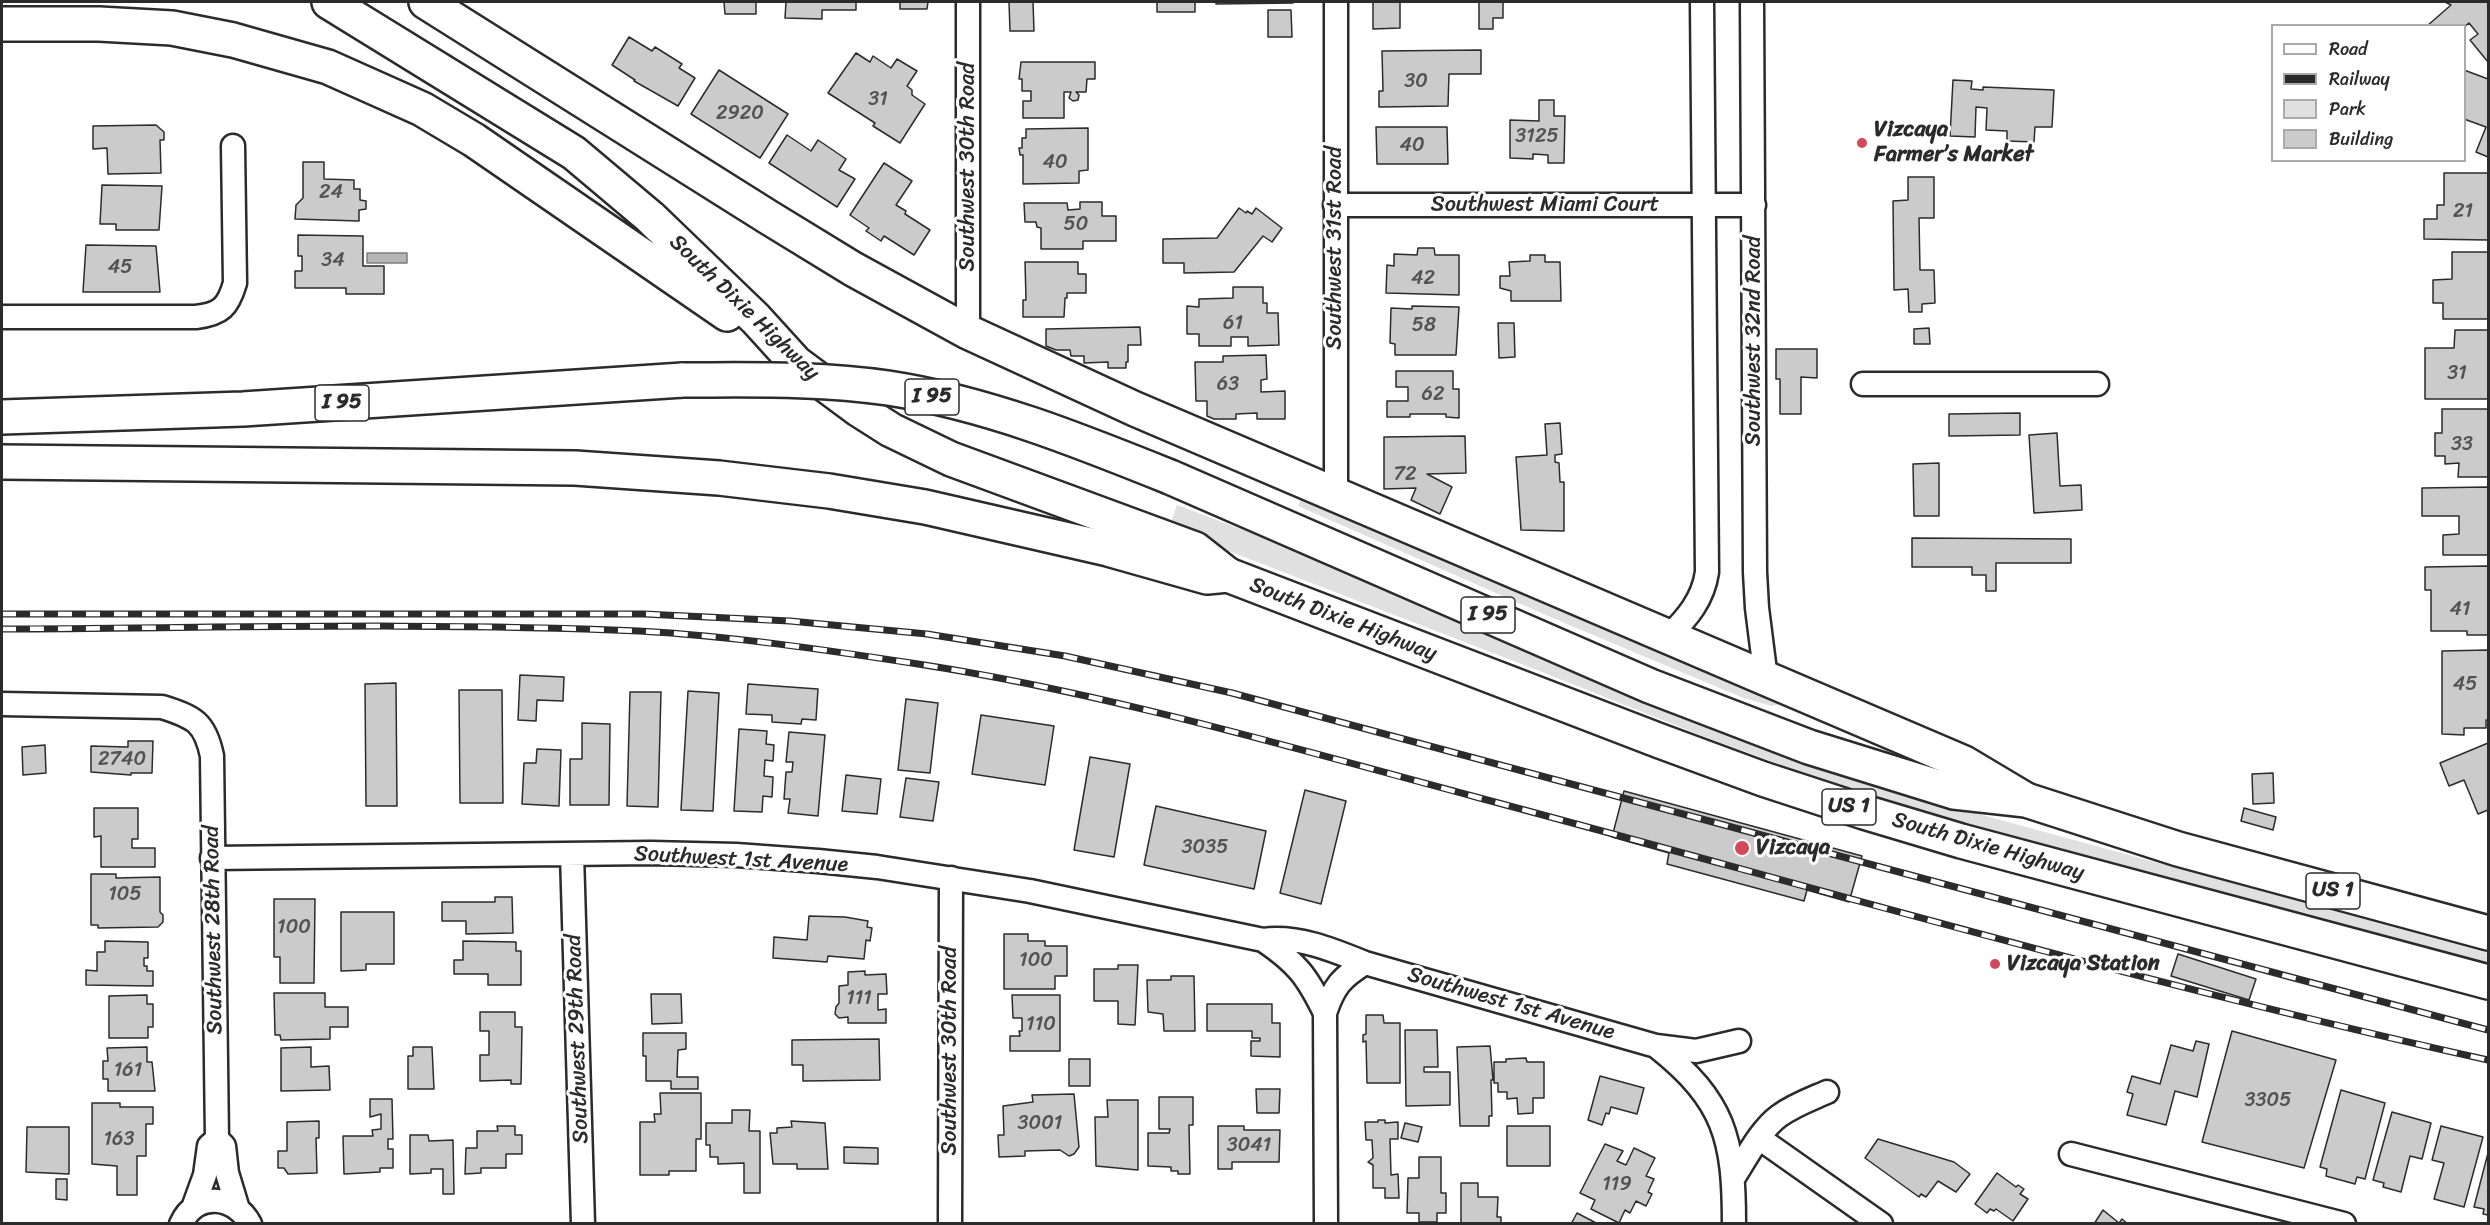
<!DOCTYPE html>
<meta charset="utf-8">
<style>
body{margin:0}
#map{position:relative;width:2490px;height:1225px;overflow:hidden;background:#fff;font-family:Sriracha,sans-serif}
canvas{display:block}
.frame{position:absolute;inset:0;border:3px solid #2b2b2b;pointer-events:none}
.legend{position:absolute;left:2271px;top:24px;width:195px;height:138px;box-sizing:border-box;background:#fff;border:2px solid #aaa;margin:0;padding:8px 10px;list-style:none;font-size:18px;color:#2b2b2b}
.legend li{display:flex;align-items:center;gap:12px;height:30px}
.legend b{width:30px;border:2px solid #aaa}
</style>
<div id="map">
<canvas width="2490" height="1225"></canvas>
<div class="frame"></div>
<ul class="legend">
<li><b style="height:8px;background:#fff"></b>Road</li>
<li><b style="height:8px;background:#2b2b2b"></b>Railway</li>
<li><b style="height:16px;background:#e0e0e0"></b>Park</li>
<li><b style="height:16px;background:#cbcbcb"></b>Building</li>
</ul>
</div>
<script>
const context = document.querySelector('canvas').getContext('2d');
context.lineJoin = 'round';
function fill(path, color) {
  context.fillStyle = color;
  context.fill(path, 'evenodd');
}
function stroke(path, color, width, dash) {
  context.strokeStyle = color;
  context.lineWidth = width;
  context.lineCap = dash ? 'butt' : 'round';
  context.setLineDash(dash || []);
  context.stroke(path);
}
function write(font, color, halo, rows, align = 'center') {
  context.font = font + ' Sriracha,sans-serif';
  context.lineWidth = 6;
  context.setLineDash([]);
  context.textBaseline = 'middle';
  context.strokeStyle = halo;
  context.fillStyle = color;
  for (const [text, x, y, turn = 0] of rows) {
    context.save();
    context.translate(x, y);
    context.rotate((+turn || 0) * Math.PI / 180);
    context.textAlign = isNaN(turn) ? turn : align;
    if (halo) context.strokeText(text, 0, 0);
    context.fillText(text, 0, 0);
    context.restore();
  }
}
fill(new Path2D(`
 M1302,496L1774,697L1781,704L1771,706L1741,697L1555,619L1298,506Z
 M1177,505L1278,543L1589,678L1778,753L1909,795L2488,953V965L1922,811L1814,777L1700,735L1537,670L1169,528Z`), '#e0e0e0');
const water = new Path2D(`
 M367,253H407V263H367Z`);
fill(water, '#b6b6b6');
stroke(water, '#7e7e7e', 1.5);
const building = new Path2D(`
 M724,2H756V14H725Z
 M786,2H856V10H822V19L785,18Z
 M900,2H928L927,9H900Z
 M1009,2H1033L1034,31H1010Z
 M1157,2H1195V12H1157Z
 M1216,2H1293V3L1216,4Z
 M1373,2H1400V28L1373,29Z
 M1479,2H1503V18H1493V29H1479Z
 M2445,2H2488V62L2470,40L2478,34L2469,23L2464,27L2427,26L2451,5Z
 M1268,10H1291L1292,37H1268Z
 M629,37L652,51L655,47L682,64L679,68L695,78L678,106L634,81L635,80L612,65Z
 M1481,50V74H1449L1448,106L1379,107V91H1383L1382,51Z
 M856,53L870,62L873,56L891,68L897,59L917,71L907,86L912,90V95L925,104L900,143L873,126L875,123L828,93Z
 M1021,62H1095V79H1087L1086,92H1076L1079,95L1078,100L1073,101L1069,98L1071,92H1064V118H1023V101H1031V91H1022V79H1019Z
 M719,70L788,114L760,158L691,114Z
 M2464,70L2488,79V157L2476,152L2486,127L2464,119Z
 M1953,80L1972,81L1971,89L1983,90V87L2054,90L2052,127H2035L2034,142L2007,141V131L1986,130L1987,108L1976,107L1975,137L1950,136Z
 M1539,100H1554V116H1565L1564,163H1548V155L1533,154V159L1510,158V120L1539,121Z
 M156,125L164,132V140H160L161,173L108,174L107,148L93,149V126Z
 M1376,127H1447L1448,164H1377Z
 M1088,128V170L1079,171V183L1023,184V155H1020L1019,148H1022V138H1026V129Z
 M787,135L811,151L818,140L846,159L839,170L855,179L837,207L769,163Z
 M303,162H324V179L354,180V189H360V200L366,201V209L359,210V221L295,219L296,205L303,198Z
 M884,163L912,181L896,205L906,211L905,214L930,230L914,255L884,236L881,241L866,231L869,228L850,215Z
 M2444,173H2488V240L2424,239V219H2437V205H2444Z
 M1908,177H1934V218H1919L1920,270H1934L1935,303L1922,304V312H1909L1908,289L1894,290L1893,201L1908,200Z
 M102,185L162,186L159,230H116V224H100Z
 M1080,202H1102V216H1116V241H1083V249H1041V228L1037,227L1036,222H1025L1024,203H1067L1068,210L1080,209Z
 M1239,208L1246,213L1247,211L1252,214L1256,208L1282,228L1272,242L1263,236L1234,272L1184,273V263H1163V239L1217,238Z
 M298,235L363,236V266H384V294H346V288H295V271H302V256H298Z
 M86,245L156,246L160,292H83Z
 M1418,248H1434L1435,255H1459V295L1386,293L1387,265L1394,266V254L1417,255Z
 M2452,252H2488V319H2443V303H2433V280L2452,279Z
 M1530,255H1545V262H1560L1561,301H1511V291L1500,288V276H1510L1509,262L1530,261Z
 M1025,262H1078V274H1086V293H1067V298H1065L1064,317H1023V300H1026Z
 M1233,287H1263V303H1267V313H1278L1279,345L1248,346V337H1231V346H1199V334H1187V306L1199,307V299L1233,298Z
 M1412,306L1459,307L1456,355H1395V344L1390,343L1391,308L1412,309Z
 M1498,323H1514L1515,357L1499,358Z
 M1140,327L1141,345H1128V362H1126V368H1108V362L1084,363V356H1071L1070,350H1056L1046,346V329Z
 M1929,328L1930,344H1914V329Z
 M2455,330H2488V399H2425V348H2454Z
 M1776,349H1817V378L1801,377V414H1780V379H1776Z
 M1266,355L1267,379L1261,380V392L1285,391V419H1257V413L1236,414V419H1214L1207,416V401H1196L1195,362H1223V356Z
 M1396,371H1453V389H1459V418L1446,417V414H1410V417H1387V401H1408V387H1396Z
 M2442,409H2488V477H2458L2459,463L2445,464V456H2435V433H2442Z
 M2020,413V435L1949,436V414Z
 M1560,423L1562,454L1555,455V462L1559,463L1560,482H1564V531L1521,530L1516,457L1547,455L1545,424Z
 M2057,433L2060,486L2081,485L2082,510L2034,513L2029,435Z
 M1465,436L1466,473L1427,474L1452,487L1440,514L1411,500L1416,488L1384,489V437Z
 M1939,463V516H1914L1913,464Z
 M2488,487V555H2443V535L2459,534V516H2422V488Z
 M1912,538L2071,539V563H1996V591H1986V575H1972V567H1912Z
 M2488,566V635H2467V631H2431V590H2425V567Z
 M2488,650V720H2486V728H2464V735L2442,734V651Z
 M520,675L564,677L563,701L537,700L536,721L518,720Z
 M396,683L397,806H366L365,684Z
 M748,684L818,689L816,720L802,719L801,724L772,722V715L746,714Z
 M459,690H502L503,803H460Z
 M688,691L719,693L713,811L681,810Z
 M630,692H661L658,807L627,806Z
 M906,699L938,703L930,773L898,770Z
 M981,715L1054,726L1045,785L972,774Z
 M582,723L610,724L609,805H570V759H582Z
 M739,729L767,731L766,744L774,745L773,761L765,760L764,776L773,777L772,797L763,796L762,812L734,811Z
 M789,732L825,735L818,816L788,813L790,799H784L786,772H792L793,762H786Z
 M128,741H153L152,773H131V775L91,772V746L128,747Z
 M2488,743V810L2478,814L2464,780L2449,786L2440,763Z
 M45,745L46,773L23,775L22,747Z
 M537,749L561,750L559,806L522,804L524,763H536Z
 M1090,757L1130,764L1114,857L1074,850Z
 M2273,773L2274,803L2253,804L2252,774Z
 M846,775L881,779L877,814L842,811Z
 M906,778L939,782L933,821L900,817Z
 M1305,790L1346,801L1321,904L1280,893Z
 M1624,791L1862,856L1849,902L1807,890L1804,901L1667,864L1669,853L1612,837Z
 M1156,806L1266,831L1254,889L1144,865Z
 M94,808H138V839H132V848H155V867H101V836L94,837Z
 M2244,808L2276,817L2273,830L2241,821Z
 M91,874H116V878L160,877V912L163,915V922L158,927L98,928V925H91Z
 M495,897H512L513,933L466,934V921H442V902H495Z
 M274,899H315L314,983H280V957H274Z
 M341,912H394V964H366V970L341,971Z
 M809,916L845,917L868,921L867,927L872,928L870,941L866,940L864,959L828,956L827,962L773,958L774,937L807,940Z
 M1004,934H1028V941H1045V946H1067V976H1055V989H1004Z
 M105,941L148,942V958H144V966H147V971H153V986L86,985V970L97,971V952H105Z
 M463,941L516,942V951H521V985H488V974H454V960H463Z
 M2178,954L2256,979L2249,1000L2171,976Z
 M1118,965H1138L1135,1025L1118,1024V1001H1094V969H1118Z
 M865,971V975L886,974L887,994H878V1010L886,1009V1023H848V1017L839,1018L835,1014L836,1007L839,1003V986L848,985V972Z
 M1171,976H1194L1195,1031H1164L1163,1014L1148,1012L1147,980H1171Z
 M274,993H325V1007H348V1027H330V1039L281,1040L280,1035H275Z
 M651,994H681L682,1023L652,1024Z
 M147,995V1004H153V1027H148V1038H109V996Z
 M1012,995H1060V1051H1010V1036H1020L1019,1031H1022V1018H1013Z
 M1207,1004H1272V1023H1280V1057L1251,1056V1041H1260V1038H1252V1031H1207Z
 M480,1012H515V1027H522L521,1084H511V1080L480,1081V1055H489V1031H480Z
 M1366,1015H1383L1384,1023H1400V1083H1367L1366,1041L1363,1042V1035L1366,1034Z
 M1405,1030H1437L1438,1067H1424V1072H1450V1105L1406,1106Z
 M2232,1031L2336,1060L2304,1168L2202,1142Z
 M643,1033H686V1049L678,1050L677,1077H698V1089H671V1081H646V1056H643Z
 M879,1039L880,1080L803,1081V1065H792V1040Z
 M2196,1041L2209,1044L2197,1097L2175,1091L2166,1125L2127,1115L2133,1094L2127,1092L2132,1076L2160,1084L2171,1045L2193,1051Z
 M1490,1046L1493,1080H1491L1492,1116H1489V1126H1460L1457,1047Z
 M147,1047V1062H152L155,1091H108V1079H103V1061H108L107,1048Z
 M311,1047V1067L329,1066L330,1090L281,1091V1048Z
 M413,1047H432L434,1089H408V1056H413Z
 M1526,1058L1527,1062H1544V1098H1533V1113L1518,1114L1517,1098L1507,1099V1092H1498V1083H1494V1062H1506V1059Z
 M1069,1059H1090V1086H1069Z
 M1600,1076L1644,1088L1637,1114L1611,1107L1609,1114L1606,1113L1602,1125L1588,1120Z
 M1256,1089H1280L1279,1113H1257Z
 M2341,1090L2385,1103L2365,1179L2357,1177L2355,1184L2326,1176L2327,1169L2320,1167Z
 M660,1093H701V1139H696V1171H669V1175H640V1122H655L654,1114H661Z
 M1074,1094L1079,1147L1074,1154L1069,1156L1060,1150L1025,1151V1156L999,1157L998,1135H1004L1003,1106L1033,1102L1032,1095Z
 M1159,1097H1193V1125H1189L1190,1174H1178V1171H1171V1167L1148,1166V1133H1169L1170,1129H1159Z
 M370,1099H392L393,1139H388V1149H393V1168H380V1172L344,1174L343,1136H373L372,1130L381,1129V1114L370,1117Z
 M1107,1100H1138V1170L1096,1166L1095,1117H1108Z
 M92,1103H120V1107H153V1124H146V1156H137V1195H117V1166L92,1164Z
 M732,1110H750L749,1131H760V1193H744V1163L718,1164V1157H710V1145H706V1123H732Z
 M2392,1112L2431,1123L2422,1159L2410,1156L2401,1192L2383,1187L2384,1183L2373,1180Z
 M1378,1120H1385V1123L1398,1122V1139H1390L1391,1175L1398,1174L1399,1198H1385V1188H1373V1165L1368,1162L1373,1158L1372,1140H1366L1365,1122H1378Z
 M319,1121V1138H316L317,1173L288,1174L284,1168H278V1151H287V1122Z
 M791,1121L825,1123L828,1169H797V1164H773L770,1133H777V1128L792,1127Z
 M1405,1123L1422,1127L1418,1142L1401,1138Z
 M497,1126H515V1135H522V1154H506V1168H481V1173L465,1174L466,1148H477V1131H498Z
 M1218,1126H1244V1130H1280L1279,1162H1232V1169H1218Z
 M1507,1126H1550V1166H1507Z
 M2441,1126L2483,1137L2464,1207L2434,1199L2444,1163L2432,1160Z
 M27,1127H69V1174L26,1172Z
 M410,1135H428L429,1141L453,1140L454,1194H443V1169H431V1173L410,1174Z
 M1878,1139L1954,1162L1970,1174L1956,1192L1938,1181L1926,1197L1921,1194L1919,1197L1865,1158Z
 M1605,1144L1623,1151L1617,1161L1626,1165L1634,1148L1655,1158L1646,1176L1654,1179L1648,1192L1652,1194L1646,1206L1636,1201L1630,1213L1625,1210L1619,1223L1591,1209L1595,1200L1580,1193Z
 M844,1147L878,1148V1164L844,1163Z
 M2488,1153V1215L2483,1214L2484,1209L2474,1207Z
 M1419,1157H1441V1193H1446V1213H1437V1222H1419V1213H1407L1408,1178H1419Z
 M1997,1173L2016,1187L2018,1185L2024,1189L2020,1194L2028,1199L2013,1221L1996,1209L1994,1211L1990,1209L1987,1213L1975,1204Z
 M56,1179H67V1200L56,1199Z
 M1461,1183H1478V1197H1498L1497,1217H1501V1224H1461Z
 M2103,1210L2119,1223L2122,1219L2128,1224H2094Z
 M1577,1213L1598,1224H1571Z`);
fill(building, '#cbcbcb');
stroke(building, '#2b2b2b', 1.5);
const street = new Path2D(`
 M1336,2V495
 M1752,2L1755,572L1757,608L1766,679
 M1335,205H1754
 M2,317H196C221,314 228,307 235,283L233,146
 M968,332V2
 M1863,384H2097
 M1668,637C1687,618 1703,600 1707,572L1702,2
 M2,704L162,707C194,717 205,722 212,756L217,1139L224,1146L227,1173L237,1206
 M572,854L583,1224
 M212,858L651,853L736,855L818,861L877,867L1030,891L1263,940C1297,963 1307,976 1325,1013
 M1263,940C1297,935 1333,950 1365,963L1656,1046L1696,1051L1739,1041
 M1657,1047C1725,1101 1734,1139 1734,1224
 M1759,1138L1881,1224
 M2071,1154L2344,1224
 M1734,1177C1747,1157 1760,1130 1779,1116C1794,1105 1811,1099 1827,1092
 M193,1208L205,1175L209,1146L217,1139
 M181,1224C196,1191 235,1195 250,1224
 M950,1224L951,878
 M1326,1224L1325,1013C1334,986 1341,978 1365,963`);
const primary = new Path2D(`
 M329,2L574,153L650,217L756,319L796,363L858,409L891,430L951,459L1195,549L1228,575
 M426,2L768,217L853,269L968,332L1135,409L1964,763L2026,800
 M2,24H99L172,28L233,40L328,67L422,109L474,140L727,314`);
const highway = new Path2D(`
 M2,417L243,409L683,380
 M2,462L575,468L719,478L829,491L925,507L1108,549L1207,577L1228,575L1660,741L1763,779L1864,812L1961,841L2488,982
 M1170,477L1650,686L1809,747L1954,792L2026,800L2178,849L2488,933`);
stroke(street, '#2b2b2b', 27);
stroke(primary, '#2b2b2b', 38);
stroke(highway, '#2b2b2b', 38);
stroke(street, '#fff', 22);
stroke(primary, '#fff', 33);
stroke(highway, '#fff', 33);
const rail = new Path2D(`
 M2,614H644L790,621L927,634L1065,656L1232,693L2488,1030
 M2,629C214,628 427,622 639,631C732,636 826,650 918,664C1107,693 1292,748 1476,797C1813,887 2148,985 2488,1060`);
stroke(rail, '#2b2b2b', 7);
stroke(rail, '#fff', 4.5, [14]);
const highwayBridge = new Path2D(`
 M683,380C751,380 820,378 888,388C986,403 1078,440 1170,477`);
stroke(highwayBridge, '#2b2b2b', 38, []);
stroke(highwayBridge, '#fff', 33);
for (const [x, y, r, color] of [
 [1862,143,6,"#d1495b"],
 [1742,848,8,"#d1495b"],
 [1995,964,6,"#d1495b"]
]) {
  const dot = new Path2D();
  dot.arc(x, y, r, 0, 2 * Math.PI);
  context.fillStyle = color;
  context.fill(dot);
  stroke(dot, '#fff', 2);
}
write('20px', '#535353', null, [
 ["30",1416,82],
 ["31",878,100],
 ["2920",740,114],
 ["3125",1537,137],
 ["40",1412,146],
 ["40",1055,163],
 ["24",331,193],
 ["21",2463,212],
 ["50",1076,225],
 ["34",333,261],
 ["45",120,268],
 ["42",1423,279],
 ["61",1233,324],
 ["58",1424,326],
 ["31",2457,374],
 ["63",1228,385],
 ["62",1433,395],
 ["33",2462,445],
 ["72",1405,475],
 ["41",2460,610],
 ["45",2465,685],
 ["2740",122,760],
 ["3035",1205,848],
 ["105",125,895],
 ["100",294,928],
 ["100",1036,961],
 ["111",859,999],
 ["110",1041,1025],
 ["161",128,1071],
 ["3305",2268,1101],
 ["3001",1040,1124],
 ["163",119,1140],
 ["3041",1249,1146],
 ["119",1617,1185]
]);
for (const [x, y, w] of [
 [932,397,54],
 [342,403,54],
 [1488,615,54],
 [1849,807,54],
 [2333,891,54]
]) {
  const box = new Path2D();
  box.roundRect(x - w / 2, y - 18, w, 36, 4.5);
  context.fillStyle = '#fff';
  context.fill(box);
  stroke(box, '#2b2b2b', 1.5);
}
write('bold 21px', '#2b2b2b', null, [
 ["I 95",932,397],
 ["I 95",342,403],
 ["I 95",1488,615],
 ["US 1",1849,807],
 ["US 1",2333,891]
]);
write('bold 22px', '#2b2b2b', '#fff', [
 ["Vizcaya",1874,130],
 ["Farmer’s Market",1874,155],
 ["Vizcaya",1756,848],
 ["Vizcaya Station",2007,964]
], 'left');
write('22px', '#2b2b2b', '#fff', [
 ["Southwest 30th Road",968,167,-90],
 ["Southwest Miami Court",1545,205],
 ["Southwest 31st Road",1335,248,-90],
 ["South Dixie Highway",744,308,44],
 ["Southwest 32nd Road",1754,341,-90],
 ["South Dixie Highway",1343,620,21],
 ["South Dixie Highway",1988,847,16],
 ["Southwest 1st Avenue",741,860,3],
 ["Southwest 28th Road",214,930,-91],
 ["Southwest 1st Avenue",1511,1004,16],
 ["Southwest 29th Road",578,1039,-92],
 ["Southwest 30th Road",950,1051,-90]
]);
</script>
